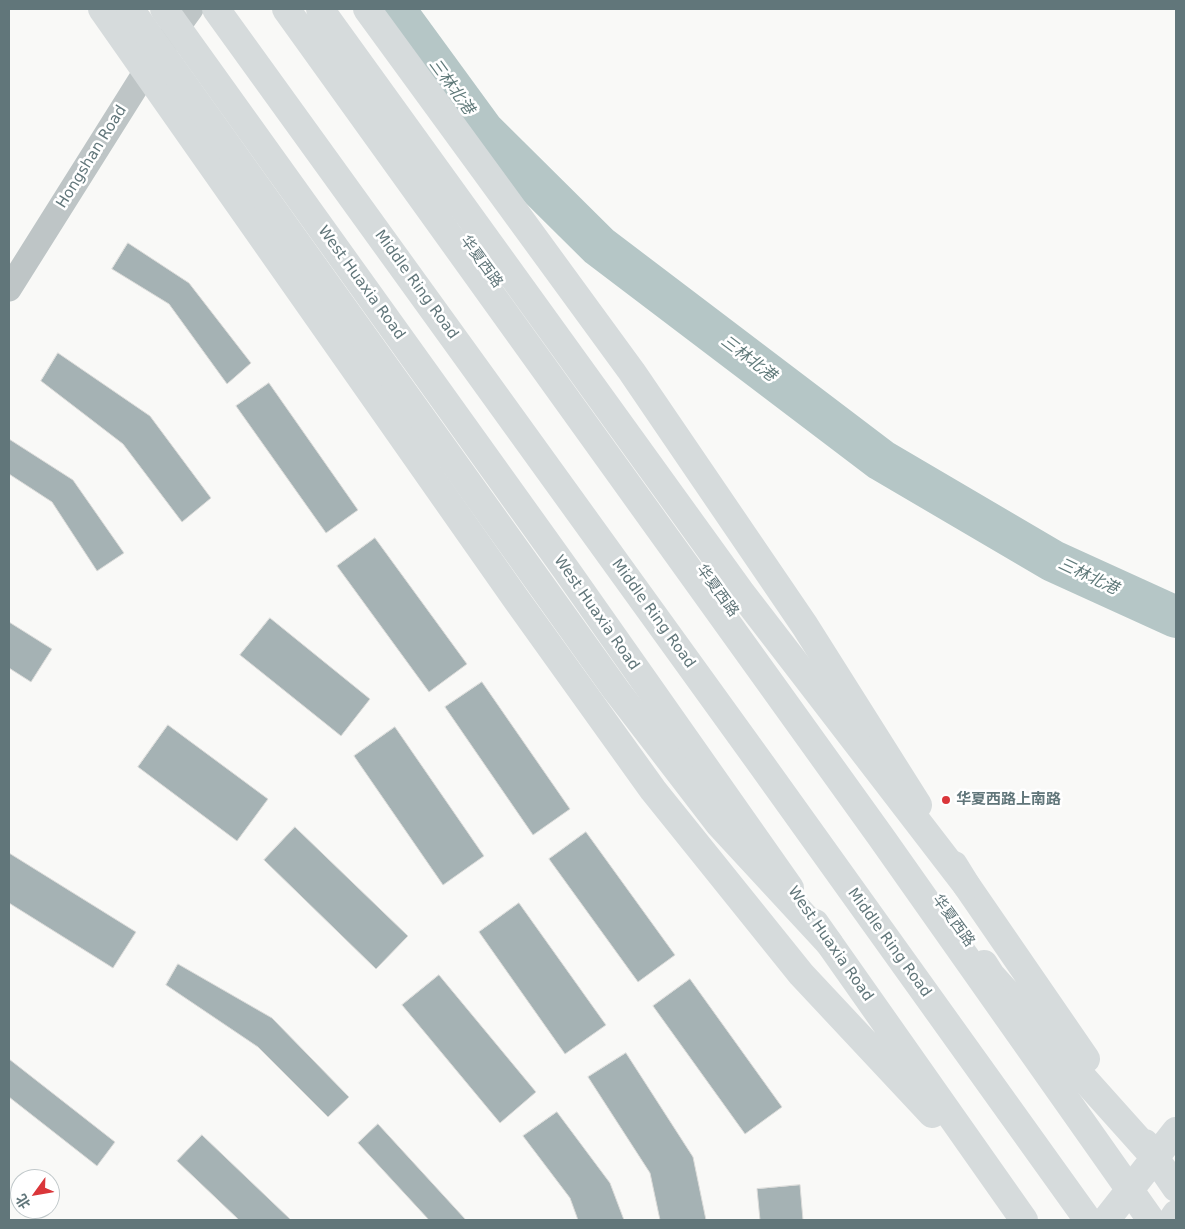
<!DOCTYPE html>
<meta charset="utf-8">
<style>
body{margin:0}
#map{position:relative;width:1185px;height:1229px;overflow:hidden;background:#f9f9f7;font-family:"DejaVu Sans","Noto Sans SC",sans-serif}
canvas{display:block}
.frame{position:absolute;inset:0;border:10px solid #61767a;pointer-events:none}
.north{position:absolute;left:10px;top:1169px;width:50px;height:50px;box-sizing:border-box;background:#fff;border:1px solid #c0c8ca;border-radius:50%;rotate:238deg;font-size:14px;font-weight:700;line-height:20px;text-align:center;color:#61767a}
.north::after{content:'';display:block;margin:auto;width:18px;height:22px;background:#da363a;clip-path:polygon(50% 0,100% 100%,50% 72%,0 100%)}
</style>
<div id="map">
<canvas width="1185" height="1229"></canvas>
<div class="frame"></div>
<div class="north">北</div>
</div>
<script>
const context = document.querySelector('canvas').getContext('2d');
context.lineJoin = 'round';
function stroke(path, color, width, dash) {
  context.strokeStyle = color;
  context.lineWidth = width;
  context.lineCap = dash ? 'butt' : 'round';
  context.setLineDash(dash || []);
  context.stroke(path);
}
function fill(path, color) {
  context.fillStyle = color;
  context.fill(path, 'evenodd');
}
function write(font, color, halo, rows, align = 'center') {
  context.font = font + ' "DejaVu Sans","Noto Sans SC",sans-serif';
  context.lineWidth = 5;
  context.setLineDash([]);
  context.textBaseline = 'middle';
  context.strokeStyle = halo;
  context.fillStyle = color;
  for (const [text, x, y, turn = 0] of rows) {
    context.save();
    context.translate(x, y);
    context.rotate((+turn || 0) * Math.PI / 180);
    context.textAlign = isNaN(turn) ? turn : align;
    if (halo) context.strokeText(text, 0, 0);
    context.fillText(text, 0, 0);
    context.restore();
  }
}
stroke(new Path2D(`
 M394,9L483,131L599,246L881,460L1053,561L1176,617`), '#b5c6c6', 42);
const building = new Path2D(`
 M128,243L189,283L251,363L227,384L169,304L112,269Z
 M58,353L150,416L211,498L182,522L123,444L41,381Z
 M269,383L358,510L326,533L236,406Z
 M9,439L73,480L124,553L97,571L52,502L9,474Z
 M375,538L467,664L429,692L337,566Z
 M270,618L370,699L341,736L240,655Z
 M9,622L52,649L31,682L9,668Z
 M482,682L570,809L533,835L445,707Z
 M168,725L268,799L237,841L138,767Z
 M395,727L484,856L443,885L354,756Z
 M295,827L408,936L376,969L264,860Z
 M586,832L675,955L638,982L549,859Z
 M9,853L136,932L113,968L9,903Z
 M519,903L606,1025L565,1054L479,932Z
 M178,964L272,1018L349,1097L328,1117L258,1047L166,985Z
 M439,975L536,1092L500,1123L402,1005Z
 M690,979L782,1107L745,1134L653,1006Z
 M626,1053L693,1157L706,1220H660L650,1173L588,1077Z
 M9,1059L115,1142L97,1166L9,1097Z
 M557,1112L610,1183L624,1220H578L570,1198L523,1136Z
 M378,1124L466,1220H429L358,1143Z
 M202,1135L291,1220H239L177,1161Z
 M800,1185L803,1220H760L757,1189Z`);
fill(building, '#a5b2b4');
stroke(building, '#dbdbd9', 1);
stroke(new Path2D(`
 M9,289L146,71L191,9`), '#bec5c6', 25);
stroke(new Path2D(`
 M102,9L516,599L653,790L801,974L932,1114
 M164,9L567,571L790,888
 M367,9L632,372L805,626L918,805
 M954,865L967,886L1086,1059
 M815,923L1024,1220
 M984,964L991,975L1155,1158
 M1145,1143L1176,1188
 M1106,1220L1176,1131
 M1172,1220L1176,1214`), '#d6dbdc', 28);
stroke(new Path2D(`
 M130,9L616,690L719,824L829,943
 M216,9C509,410 798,816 1088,1220
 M286,9L881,837L1151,1220
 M320,9L740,591L967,886`), '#d6dbdc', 28);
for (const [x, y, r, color] of [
 [946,800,5,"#da363a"]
]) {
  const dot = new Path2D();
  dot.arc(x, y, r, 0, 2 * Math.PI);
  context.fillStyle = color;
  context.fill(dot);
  stroke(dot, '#fff', 2);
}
write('15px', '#61767a', '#fff', [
 ["Hongshan Road",92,157,-58],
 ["华夏西路",481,262,54],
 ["West Huaxia Road",361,283,54],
 ["Middle Ring Road",416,285,54],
 ["华夏西路",717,591,54],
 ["West Huaxia Road",596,613,55],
 ["Middle Ring Road",653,614,54],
 ["华夏西路",953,921,54],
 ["Middle Ring Road",889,943,54],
 ["West Huaxia Road",830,944,55]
]);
write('bold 15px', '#61767a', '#fff', [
 ["华夏西路上南路",956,800]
], 'left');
write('italic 16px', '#607a7a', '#fff', [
 ["三林北港",451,87,54],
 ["三林北港",748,359,37],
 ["三林北港",1088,577,25]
]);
</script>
